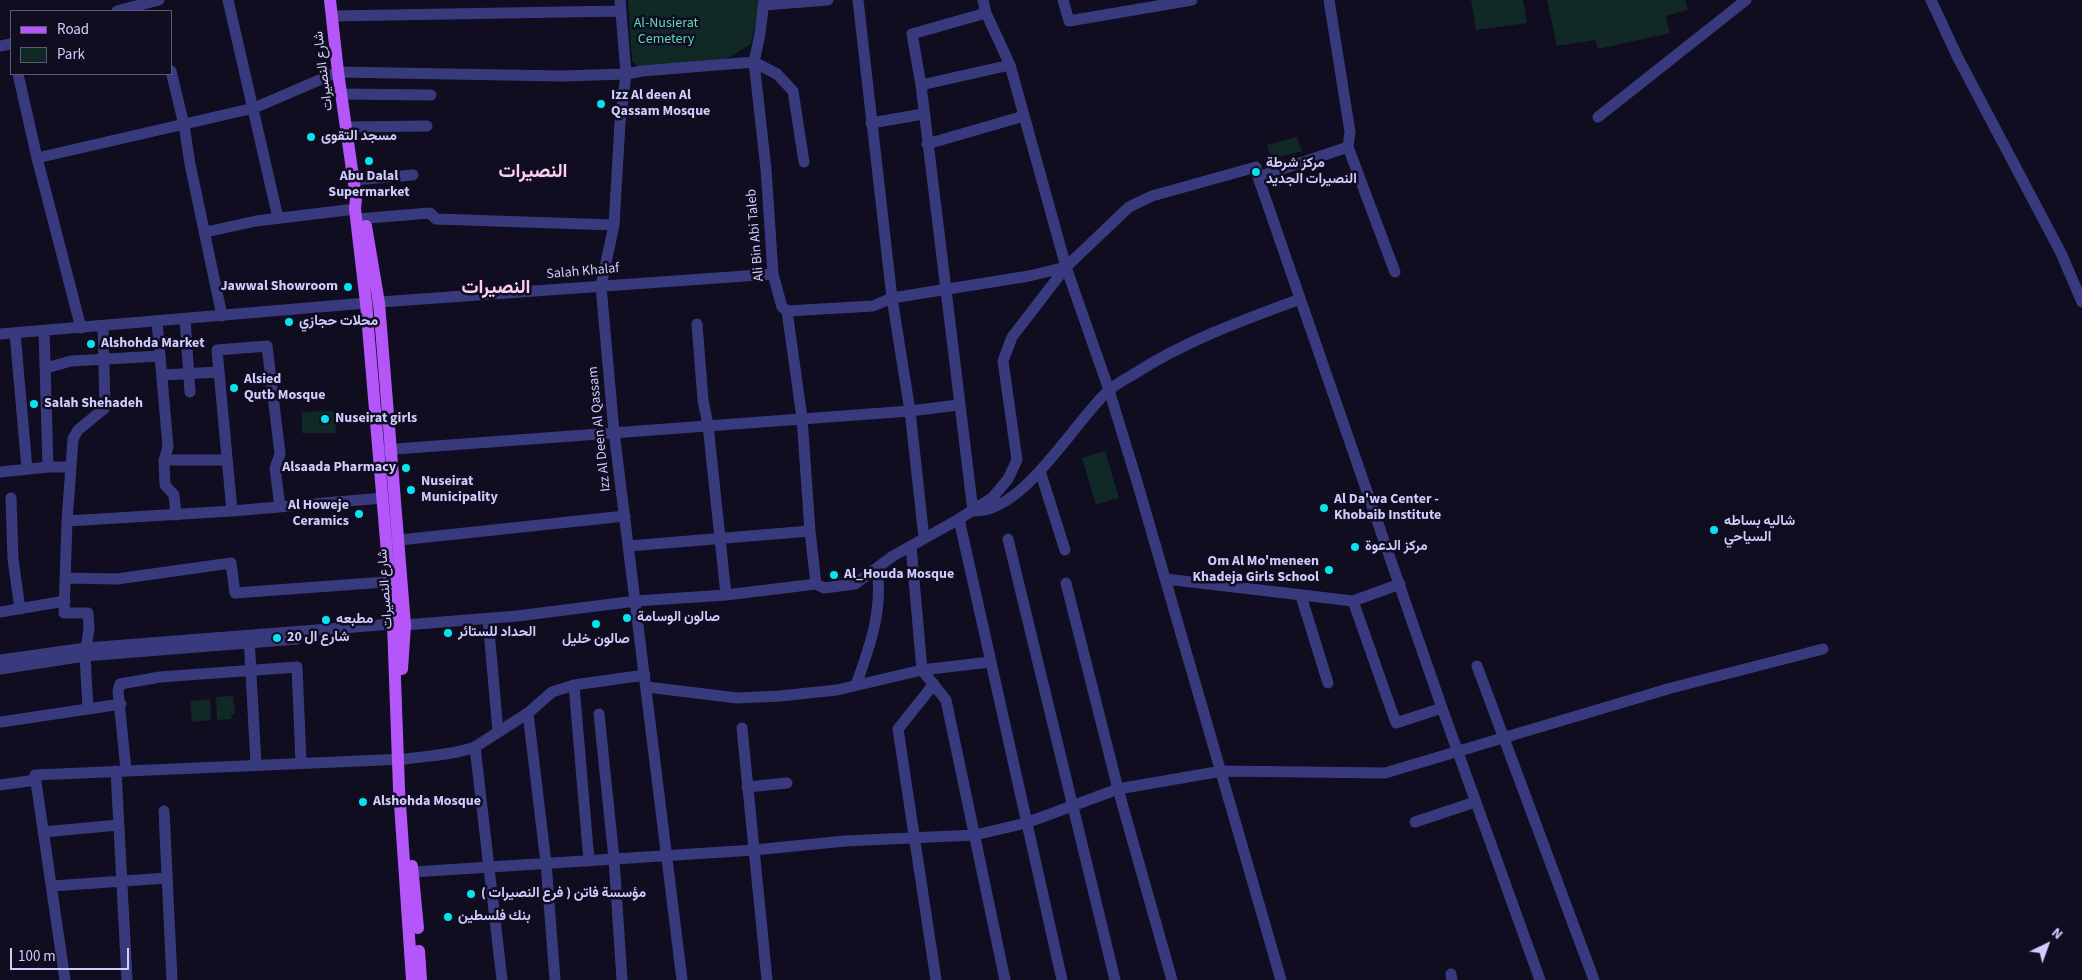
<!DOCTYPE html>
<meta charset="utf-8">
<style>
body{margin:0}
#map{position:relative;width:2082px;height:980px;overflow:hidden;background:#0f0d1f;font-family:"Source Sans 3",sans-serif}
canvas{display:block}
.legend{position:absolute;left:10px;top:10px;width:162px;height:65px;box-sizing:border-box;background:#0f0d1f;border:1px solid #5c5978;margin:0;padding:6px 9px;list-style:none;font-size:15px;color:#d0ccfe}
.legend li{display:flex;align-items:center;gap:10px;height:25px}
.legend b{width:25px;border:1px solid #5c5978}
.north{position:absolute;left:2022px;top:920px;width:50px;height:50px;-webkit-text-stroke:4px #0f0d1f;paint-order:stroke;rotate:42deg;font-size:14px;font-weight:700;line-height:20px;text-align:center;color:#d0ccfe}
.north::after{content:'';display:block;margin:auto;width:18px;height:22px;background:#d0ccfe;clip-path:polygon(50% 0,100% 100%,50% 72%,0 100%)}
.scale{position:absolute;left:10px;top:948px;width:119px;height:22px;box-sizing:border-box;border:2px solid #d0ccfe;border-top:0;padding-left:6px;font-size:15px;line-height:18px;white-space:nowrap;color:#d0ccfe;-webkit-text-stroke:4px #0f0d1f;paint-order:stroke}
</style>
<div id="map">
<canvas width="2082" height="980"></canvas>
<ul class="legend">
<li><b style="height:6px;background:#b556fb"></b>Road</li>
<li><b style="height:14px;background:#102927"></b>Park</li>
</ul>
<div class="north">N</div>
<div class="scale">100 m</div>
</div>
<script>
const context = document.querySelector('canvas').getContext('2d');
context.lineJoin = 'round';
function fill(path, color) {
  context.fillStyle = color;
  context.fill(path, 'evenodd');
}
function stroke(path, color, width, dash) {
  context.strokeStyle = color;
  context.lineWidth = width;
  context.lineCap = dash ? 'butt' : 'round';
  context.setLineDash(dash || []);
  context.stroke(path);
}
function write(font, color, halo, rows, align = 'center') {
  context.font = font + ' "Source Sans 3",Vazirmatn,sans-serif';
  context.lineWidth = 5;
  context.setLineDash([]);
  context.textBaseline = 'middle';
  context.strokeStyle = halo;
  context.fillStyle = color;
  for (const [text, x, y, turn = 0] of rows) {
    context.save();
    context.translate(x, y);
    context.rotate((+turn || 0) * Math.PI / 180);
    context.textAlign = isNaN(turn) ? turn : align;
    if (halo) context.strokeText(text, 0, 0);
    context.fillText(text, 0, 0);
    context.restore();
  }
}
fill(new Path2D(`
 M628,0H759V4L751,44L723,61L638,67L632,61Z
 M1471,0H1523L1527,23L1476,30Z
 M1547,0H1685L1688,10L1666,16L1670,33L1598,49L1595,40L1557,46Z
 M1297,137L1302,151L1271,159L1267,145Z
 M335,411L336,433H302V412Z
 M1105,451L1119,498L1096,505L1082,458Z
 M233,696L235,714L231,715L232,719L217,720L216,697Z
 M210,699L211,720L192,722L190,701Z`), '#102927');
stroke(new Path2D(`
 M228,0L278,218
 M620,0L626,74L620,123L614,225L601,286L614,432L682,980
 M764,0L760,34L754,62L766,169L773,274L782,307L787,311L802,418L810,531L816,584
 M858,0L892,298L910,411L924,538
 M983,0L986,13L1010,65L1066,267L1109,390L1138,485L1281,980
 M1063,0L1069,21L1192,0
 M1931,0L1957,56L2061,253L2082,302
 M764,5L828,0
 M117,11L159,0
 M332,16L621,11
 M0,46L11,44
 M171,71L184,125L190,164L222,316
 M18,74L37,158L81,328
 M921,85L1010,65
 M341,94L431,95
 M1598,117L1746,0
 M871,123L923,114
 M346,127L427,126
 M927,144L1024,116
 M1348,147L1395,272
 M37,158L254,108L338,72L562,76L626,74L642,71L754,62L777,74L793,91L804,162
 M1258,177L1442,708L1540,980
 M354,180L413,175
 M357,219L430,213L436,219L614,225
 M206,232L256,221L355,209
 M787,311L873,306L892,298L1029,276L1066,267L1129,207L1152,196L1256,167L1258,177L1348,147L1350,132L1329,0
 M185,319L190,392
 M157,321L168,447L164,460L165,485L174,495L176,515
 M697,324L703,400L708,425L726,595
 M44,331L48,467
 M15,333L27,469
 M0,334L366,303L773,274
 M46,368L71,361L160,356
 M162,375L219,372
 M382,450L910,411L958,405
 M164,460H226
 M1040,471L1065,550
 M0,472L48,467H71
 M11,498L13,559L20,609
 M232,511L217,350L267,346L280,454L275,468L280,507
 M973,511L921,85L912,34L986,13
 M973,511C1023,514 1074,422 1108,391C1116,384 1126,379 1134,374C1185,341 1243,320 1300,299
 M959,519L1062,980
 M67,521L232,511L383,498
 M1008,539L1115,980
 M390,541L625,516
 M629,546L810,531
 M911,546L922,670L946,700L1005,980
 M65,578L117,579L231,563L235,593L399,581
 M1166,579L1353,601L1400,584
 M1066,583L1118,789L1172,980
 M1301,596L1328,683
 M1353,601L1396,723L1442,708
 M0,612L65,601
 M488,619L498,732
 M249,637L256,765
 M0,660L86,648L393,624L405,625L517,616L636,601L726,595L816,584L824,588L855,584L893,556L959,519L992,498L1008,479L1017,460L1003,361L1012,337L1066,267
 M1477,666L1594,980
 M0,669L85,656L297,639
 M934,684L898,729L936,980
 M574,685L589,861
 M856,685C870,646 883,611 877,568
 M647,687L737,698L780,696L837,690L922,670L990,662
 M88,709L85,656L89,628L88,613H64L67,521L73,439L78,430L105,408L103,326
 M528,713L546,863L555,980
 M599,714L614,859L622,980
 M1,722L121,704
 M742,728L767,980
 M475,747L502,980
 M126,770L118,691L120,684L160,677L297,667L301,763
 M116,771L127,980
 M0,785L36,780
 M747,787L787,783
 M164,811L172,980
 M1415,822L1475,802
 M43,832L118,825
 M413,872L754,850L845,841L975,835L1026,823L1118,789L1222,771L1385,773L1671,688L1823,649
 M52,886L167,878
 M1451,974L1452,980
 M65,980L35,775L405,759C428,756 453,755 475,747L528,713L552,692L574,685L645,675`), '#393a7d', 11);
stroke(new Path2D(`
 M330,0L338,72L356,198L355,209L366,303L393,624L399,789L412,980
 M366,226L379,303L405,625L402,669
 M412,866L418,928
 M419,951L421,980`), '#b556fb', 12);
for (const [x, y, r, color] of [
 [601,104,5,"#06e4f0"],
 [311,137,5,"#06e4f0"],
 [369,161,5,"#06e4f0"],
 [1256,172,5,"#06e4f0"],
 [348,287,5,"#06e4f0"],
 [289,322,5,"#06e4f0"],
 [91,344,5,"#06e4f0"],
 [234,388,5,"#06e4f0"],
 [34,404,5,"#06e4f0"],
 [325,419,5,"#06e4f0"],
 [406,468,5,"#06e4f0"],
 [411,490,5,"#06e4f0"],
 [1324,508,5,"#06e4f0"],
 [359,514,5,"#06e4f0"],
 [1714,530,5,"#06e4f0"],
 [1355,547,5,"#06e4f0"],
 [1329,570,5,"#06e4f0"],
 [834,575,5,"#06e4f0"],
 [627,618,5,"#06e4f0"],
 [326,620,5,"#06e4f0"],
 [596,624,5,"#06e4f0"],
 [448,633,5,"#06e4f0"],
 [277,638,5,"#06e4f0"],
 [363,802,5,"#06e4f0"],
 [471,894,5,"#06e4f0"],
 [448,917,5,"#06e4f0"]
]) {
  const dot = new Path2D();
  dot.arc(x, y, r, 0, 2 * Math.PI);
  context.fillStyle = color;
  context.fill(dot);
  stroke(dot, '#0f0d1f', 2);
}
write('14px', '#5bdbb5', '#0f0d1f', [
 ["Al-Nusierat",666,24],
 ["Cemetery",666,40]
]);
write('14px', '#d0ccfe', '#0f0d1f', [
 ["شارع النصيرات",324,71,-97],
 ["Ali Bin Abi Taleb",756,235,-95],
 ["Salah Khalaf",583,272,-5],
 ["Izz Al Deen Al Qassam",600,429,-96],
 ["شارع النصيرات",386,589,-94]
]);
write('bold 14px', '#d0ccfe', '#0f0d1f', [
 ["Izz Al deen Al",611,96],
 ["Qassam Mosque",611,112],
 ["مسجد التقوى",321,137],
 ["مركز شرطة",1266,164],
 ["النصيرات الجديد",1266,180],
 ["Abu Dalal",369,177,"center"],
 ["Supermarket",369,193,"center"],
 ["Jawwal Showroom",338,287,"right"],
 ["محلات حجازي",299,322],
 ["Alshohda Market",101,344],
 ["Alsied",244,380],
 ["Qutb Mosque",244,396],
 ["Salah Shehadeh",44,404],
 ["Nuseirat girls",335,419],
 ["Alsaada Pharmacy",396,468,"right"],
 ["Nuseirat",421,482],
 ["Municipality",421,498],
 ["Al Da'wa Center -",1334,500],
 ["Khobaib Institute",1334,516],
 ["Al Howeje",349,506,"right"],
 ["Ceramics",349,522,"right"],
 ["شاليه بساطه",1724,522],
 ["السياحي",1724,538],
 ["مركز الدعوة",1365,547],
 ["Om Al Mo'meneen",1319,562,"right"],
 ["Khadeja Girls School",1319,578,"right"],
 ["Al_Houda Mosque",844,575],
 ["صالون الوسامة",637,618],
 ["مطبعه",336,620],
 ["الحداد للستائر",458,633],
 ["شارع ال 20",287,638],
 ["صالون خليل",596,640,"center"],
 ["Alshohda Mosque",373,802],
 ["مؤسسة فاتن ( فرع النصيرات )",481,894],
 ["بنك فلسطين",458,917]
], 'left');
write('bold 19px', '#feceef', '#0f0d1f', [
 ["النصيرات",533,173],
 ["النصيرات",496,289]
]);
</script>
